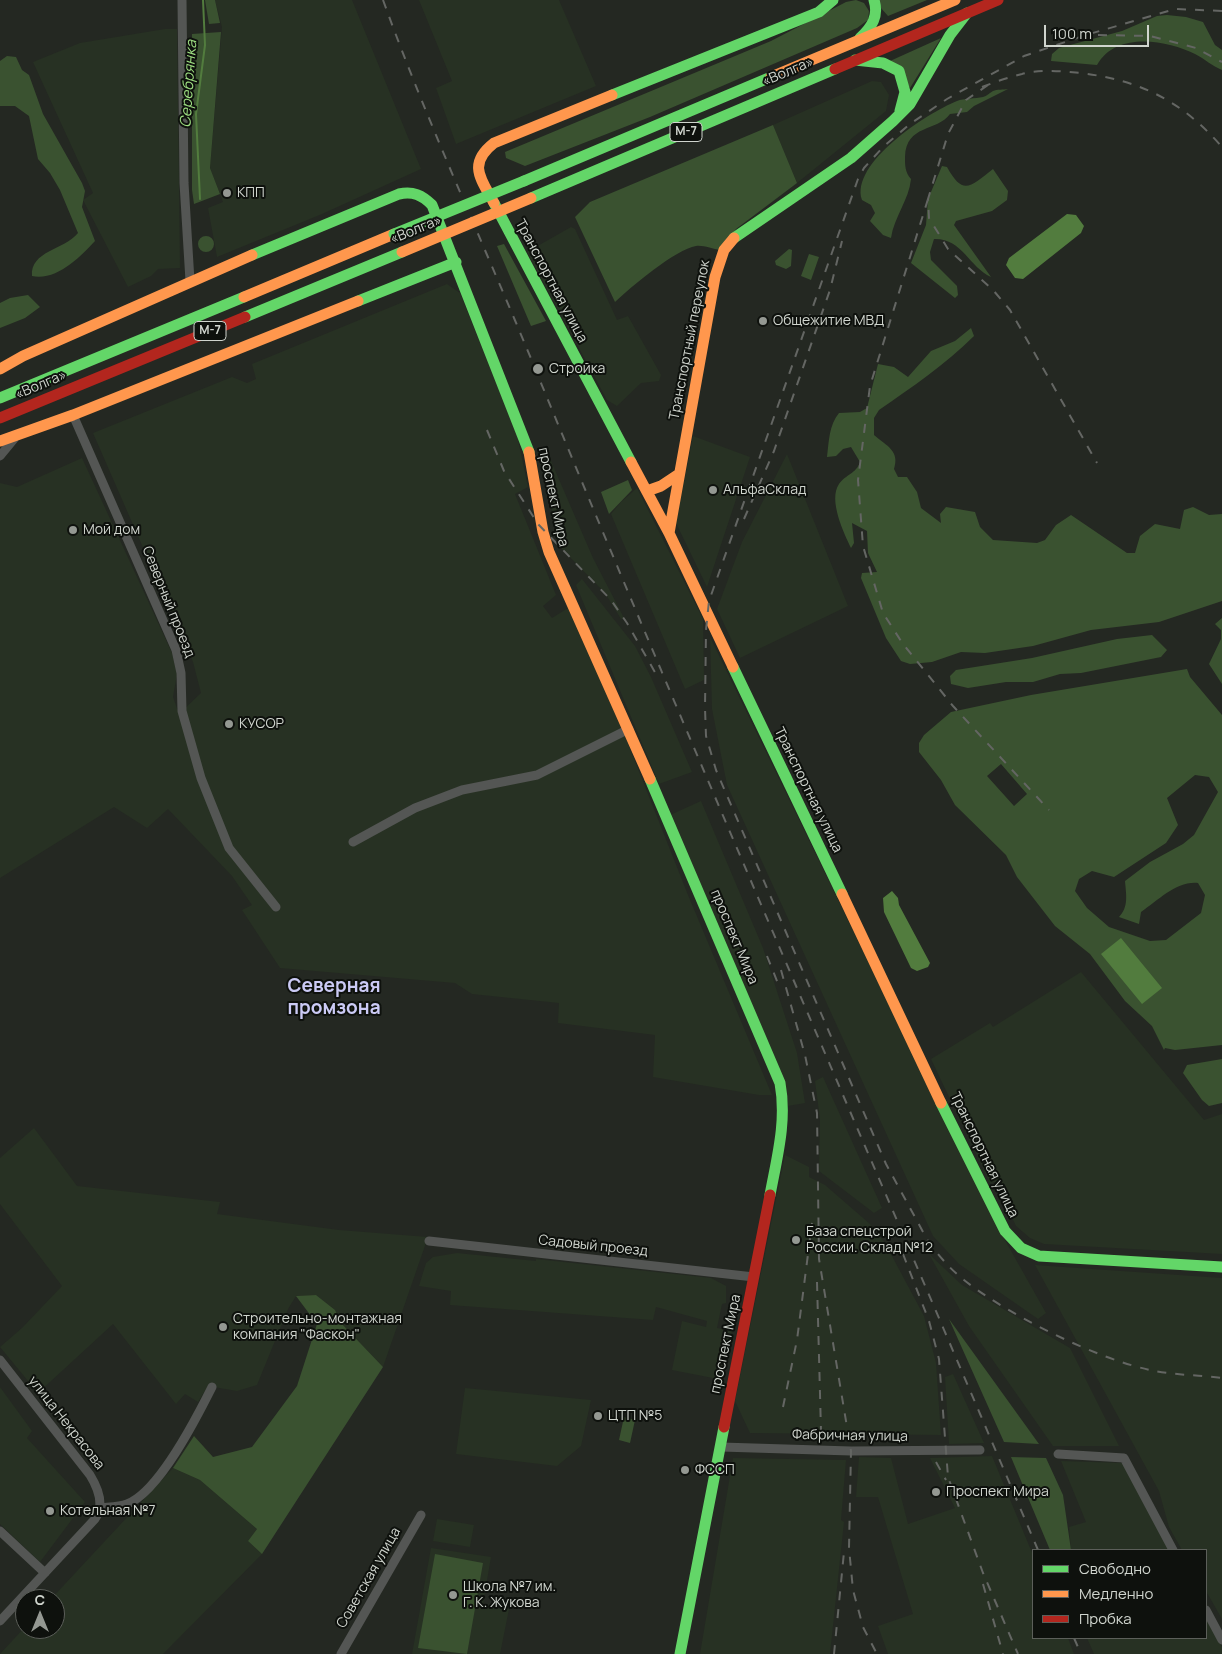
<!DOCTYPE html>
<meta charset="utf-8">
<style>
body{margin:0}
#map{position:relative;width:1222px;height:1654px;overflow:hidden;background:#242822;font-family:Manrope,sans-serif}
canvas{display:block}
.legend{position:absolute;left:1032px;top:1549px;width:175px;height:90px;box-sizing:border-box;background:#0e110d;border:1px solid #5c5f5a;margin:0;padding:6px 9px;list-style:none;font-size:15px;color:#d0d5ce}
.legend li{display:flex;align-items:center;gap:10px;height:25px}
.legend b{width:25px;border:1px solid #5c5f5a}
.north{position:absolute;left:15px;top:1589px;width:50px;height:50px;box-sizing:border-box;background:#0e110d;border:1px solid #5c5f5a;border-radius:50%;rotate:0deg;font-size:14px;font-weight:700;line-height:20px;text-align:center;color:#d0d5ce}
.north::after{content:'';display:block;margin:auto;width:18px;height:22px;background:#949892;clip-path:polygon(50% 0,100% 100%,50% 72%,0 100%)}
.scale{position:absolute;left:1044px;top:25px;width:105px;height:22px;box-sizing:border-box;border:2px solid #d0d5ce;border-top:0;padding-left:6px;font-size:15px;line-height:18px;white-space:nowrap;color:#d0d5ce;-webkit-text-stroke:4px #0e110d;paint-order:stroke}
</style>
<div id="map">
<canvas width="1222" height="1654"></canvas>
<ul class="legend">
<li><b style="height:6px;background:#63d668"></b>Свободно</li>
<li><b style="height:6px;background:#ff974d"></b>Медленно</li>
<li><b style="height:6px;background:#b3261e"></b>Пробка</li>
</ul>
<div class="north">С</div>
<div class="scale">100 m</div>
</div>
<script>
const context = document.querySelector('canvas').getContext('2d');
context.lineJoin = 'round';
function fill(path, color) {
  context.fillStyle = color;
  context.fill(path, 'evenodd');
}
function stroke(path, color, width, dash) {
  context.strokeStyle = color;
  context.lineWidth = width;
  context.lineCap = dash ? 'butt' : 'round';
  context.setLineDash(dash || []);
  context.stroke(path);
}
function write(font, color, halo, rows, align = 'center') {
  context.font = font + ' Manrope,sans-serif';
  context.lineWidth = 4;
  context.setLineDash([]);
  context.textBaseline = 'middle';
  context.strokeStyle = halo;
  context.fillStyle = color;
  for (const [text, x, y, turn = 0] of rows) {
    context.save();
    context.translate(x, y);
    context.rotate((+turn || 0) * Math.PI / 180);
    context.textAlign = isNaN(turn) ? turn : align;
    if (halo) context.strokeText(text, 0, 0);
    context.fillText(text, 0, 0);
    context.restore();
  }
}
fill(new Path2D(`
 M215,0H352L421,169L322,214L217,257L208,208L223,202L210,168L222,27Z
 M419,0H559L596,86L456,144L436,88L452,81Z
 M165,29H177L180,268L158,269L151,276L128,287L83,200L93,193L33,62L80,43Z
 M872,81L881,82L889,95L886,111L797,183L773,125Z
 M571,227L575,229L617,320L628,316L661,375L659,381L641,383L617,406L607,400L527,252Z
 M447,284L460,293L517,435L528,487L515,494L556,595L543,606L552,618L568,608L623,731L688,895L772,1095H759L653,1077L655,1035L558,1023L559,1003L472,994L455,983L280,968L242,910L252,905L232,876L168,809L147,828L114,807L0,878V483L17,487L82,458L172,653L177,674L173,697L179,714L201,693L193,662L93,433L232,377L247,383L256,379L252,364Z
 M693,436L750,457L707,587L676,523Z
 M545,447L593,558L624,618L621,619L605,593L562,549L537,450Z
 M787,454L848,606L740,658L717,609L742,542Z
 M637,488L703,619L704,680L685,689L611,514L621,502Z
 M582,579L635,646L651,677L692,772L659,784L576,585Z
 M710,637L997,1226L1046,1313L1038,1319L959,1264L933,1236L727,785L712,709Z
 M701,801L763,948L797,1053L805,1103L788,1106L670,815Z
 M1081,972L1204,1120L1222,1114V1254L1044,1244L1030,1238L1016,1226L995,1182L990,1183L931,1059L990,1023L993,1027Z
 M823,1077L882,1208L874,1213L819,1171L820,1119L815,1081Z
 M34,1128L77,1186L220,1202L217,1214L339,1230L428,1237L383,1367L341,1323L335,1310L316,1295L296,1296L288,1309L257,1385L237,1391L208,1386L198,1402L185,1394L176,1404L113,1324L38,1393L0,1347L22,1328L62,1286L0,1204V1158Z
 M785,1155L809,1167V1177L825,1185L870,1224L885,1243L924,1316L936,1363L941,1435L750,1433L735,1401Z
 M457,1253L536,1261V1259L711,1278L726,1286V1303L722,1304L717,1328L732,1331L723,1380L672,1370L682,1321L706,1327L707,1321L656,1307L653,1320L450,1305L451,1291L419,1286L426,1263L433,1257Z
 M929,1254L962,1285L1070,1348L1119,1446H1053L969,1326Z
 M1035,1265L1222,1278V1619L1206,1591V1550H1182L1169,1527L1159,1491Z
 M953,1374L984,1443L949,1444L945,1377Z
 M0,1387L32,1431L27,1438L85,1502L40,1562L0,1524Z
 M465,1388L591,1400L581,1446L557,1466L456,1454Z
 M992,1456L1033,1555V1638H1068L1074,1654H888L878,1626L913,1614L878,1497H856L859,1457L891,1458L908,1524L955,1508L930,1458Z
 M733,1458L846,1460L841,1520L844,1522L830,1654H700Z
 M1061,1461L1123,1463L1170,1550H1071L1069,1527L1086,1522Z
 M173,1468L200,1480L257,1529L248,1541L262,1554L163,1654H0L25,1627L55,1629V1599H51Z
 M437,1519L474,1525L470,1547L433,1541Z
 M431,1548L491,1557L483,1604L509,1609L500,1654H412Z
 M1206,1617L1222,1647V1654H1094L1087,1638H1206Z`), '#273123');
fill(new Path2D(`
 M205,0H215L220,23L209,24Z
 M856,0L864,3L869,11L868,20L857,28L650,117L525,166L506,158L505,152L771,41L846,2Z
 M878,0H927L888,16L880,7Z
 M1167,15L1186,17L1203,22L1215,45L1222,50V70C1212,66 1205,59 1195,54C1167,40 1116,31 1097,65L1051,61L1052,54L1059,48L1122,31L1157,16Z
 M221,32L210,168L220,194L194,204L192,190V34Z
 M941,38L910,88L890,61Z
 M7,56L16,57L22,70L29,75L43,114L82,183L85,191L82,207L95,241C80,257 57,281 32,276C30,251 64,250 78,233L60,190L50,173L38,159L29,116L15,106H0V61Z
 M1008,89L974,106L967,112L950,114C937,132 906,124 905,157C905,166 905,172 911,179C909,200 894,217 891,238L883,235L870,221L875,213L871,205L862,200C850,163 927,113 957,101C964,98 975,99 983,97C987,96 989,93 993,91C997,89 1003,90 1008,89Z
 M773,125L797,183L736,229L720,250C713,249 703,245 696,246C676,249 631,287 615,302L575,217L590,202Z
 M942,166L947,167C963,196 970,187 993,169L1008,191L1007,200L992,211L956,221L954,225L991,277C969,267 962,238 934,239L930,252L931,260L957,286L958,295L955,298L911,263L926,225L928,199Z
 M198 244a8 8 0 1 1 16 0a8 8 0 1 1-16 0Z
 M504,244L546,321L531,326L497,246Z
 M789,249L792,250L791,266L786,269L776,265L775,261Z
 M809,254L819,257L811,280L801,276Z
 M28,295L40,307L25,318L0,328V303L10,298Z
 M971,328L974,336C945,365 912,387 879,410L874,418V435C887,446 900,451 894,469L898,477H907L917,492L921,508L941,523L940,514L946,507L975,512L980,527L993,540L1037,543L1045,540L1056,525L1071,515L1127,553H1135L1140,536L1155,524L1180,529L1184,510L1193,507L1209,515L1222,514V601L1159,622L1091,630L1033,646L985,653L961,652L932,662L910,664L901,661L886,638L861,578L862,573L877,572L868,553L867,531L852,523L854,543L851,548C844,533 828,500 839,484C846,474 856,474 860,462L851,447L843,449L836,456L827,457C829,441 829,425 839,413L860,412L867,408L878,364L894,367L908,377L931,351L955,341Z
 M628,480L632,490L609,514L601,492Z
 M1222,618V684L1209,664L1221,639V630L1215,624Z
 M1152,635L1167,650L1161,657L1081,673L1060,674L1033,682H1006L968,688L951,684L950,676L956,670L1032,658L1117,639Z
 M1187,669L1190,677L1222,715V1045L1175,1050L1165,1048L1164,1050L1152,1026L1125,1001L1090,954L1055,926L1017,877L1006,855L955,805L941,780L919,752V743L924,735L951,712L1031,695ZM1001,764L1027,794L1014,806L987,776ZM1195,775L1209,777L1218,792L1194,835L1183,844L1150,862L1125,881C1126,894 1129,907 1119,917L1139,924L1141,912C1159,900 1176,881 1198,883L1205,895L1201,913L1166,940L1150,941L1109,927L1087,908L1075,891L1079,879L1092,871L1114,877L1166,843L1178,825L1167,798Z
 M1222,1059V1103L1209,1106L1202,1100L1183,1073L1187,1065Z
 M316,1295L335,1310L341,1323L383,1367L262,1554L248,1541L257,1529L200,1480L173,1468L194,1436L213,1457L252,1447L297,1386L317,1324L296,1296Z
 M949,1319L1039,1444L1004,1442Z
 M624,1417L635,1420L630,1443L619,1440Z
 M1011,1457L1046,1458L1063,1495L1071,1550H1050Z
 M435,1554L483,1563L467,1654L418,1648Z`), '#3a5230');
fill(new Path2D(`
 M1067,214L1076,215L1084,226L1081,233L1023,279L1015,278L1006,265L1009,258Z
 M892,891L898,898L899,905L930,963L928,967L917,971L911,968L884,912L883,898Z
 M1121,938L1162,988L1142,1004L1101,954Z`), '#527c3e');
stroke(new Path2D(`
 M200,199L196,114L205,45L203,0`), '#527c3e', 2);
stroke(new Path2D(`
 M182,0L184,183L190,281
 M73,415L176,650L181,673L182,711L201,778L229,848L276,907
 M0,456L14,439
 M353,842L415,808L462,790L537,775L629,729
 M429,1241L754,1277
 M0,1360L90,1475C98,1488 105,1505 95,1519L0,1621
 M721,1447L851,1451L980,1450
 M1058,1454L1124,1458L1173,1550
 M100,1508C108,1507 119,1507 127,1504C159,1492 197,1417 212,1387
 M0,1531L45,1573
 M1206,1610L1222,1640
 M341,1654L421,1515`), '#545654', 9);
stroke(new Path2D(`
 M860,38C872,27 879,16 874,0
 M855,60L883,63L899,71L905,92L900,111
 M612,95L819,12L833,0
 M524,181L771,77
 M531,198L835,69
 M494,203L631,462
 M734,238L851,158L893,121L910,104L950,35L967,13
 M252,255L399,194C413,191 422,195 432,205L529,452
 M358,301L456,262
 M245,317L402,252
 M0,398L244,297
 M733,667L842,894
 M650,779L780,1083C787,1121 777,1157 770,1195
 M941,1103L1005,1231L1021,1248L1039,1256L1222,1267
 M680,1654L724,1427`), '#63d668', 11);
stroke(new Path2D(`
 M771,77L955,0
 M494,203C481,179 467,164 494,143L612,95
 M244,297L394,234
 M0,369L23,356L252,255
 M0,441L73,415L358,301
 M529,452L543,532L549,552L650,779
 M631,462L669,533L733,667
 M647,491L661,486L679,474
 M669,533L715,277L724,250L734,238
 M842,894L941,1103`), '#ff974d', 11);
stroke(new Path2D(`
 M835,69L998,0
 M0,418L245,317
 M724,1427L770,1195`), '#b3261e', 11);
stroke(new Path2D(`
 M383,0C430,130 489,255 541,383C702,774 873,1161 1038,1550
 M1222,11L1175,9L1086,35L1024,56L947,99L910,124L883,147L864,168L858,179L709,601L706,630L705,708L706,736L716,770L886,1164L928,1241C938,1255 950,1269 964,1280C1008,1315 1095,1358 1150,1370C1173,1375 1198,1375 1222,1378
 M1098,35L1150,36L1196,48L1222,62
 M988,85L966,100L948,134L928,199L929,218L948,249L993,290L1010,310L1097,463
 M982,87C995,82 1009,77 1022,74C1040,69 1061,71 1080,73C1140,80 1182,101 1222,147
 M928,199L870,386L858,480L863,546L883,613L903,644L953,706L1049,810
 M487,430L504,471L538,524L611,600L627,623L656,674
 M744,519L774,451L830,290L842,241
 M767,956L779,986
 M781,970L805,1055L817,1113L819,1259L851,1451L849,1548L853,1590L863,1627L877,1654
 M903,1254L929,1321L939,1359L948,1477L983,1573L1018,1654
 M817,1282L821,1431
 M783,1407L797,1340L812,1223
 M936,1462L946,1480
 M983,1584L1003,1654
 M1074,1638L1081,1654
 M834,1654L844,1552`), '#646663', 2, [9, 9]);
stroke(new Path2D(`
 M394,234L524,181`), '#63d668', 11);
stroke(new Path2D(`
 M402,252L531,198`), '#ff974d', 11);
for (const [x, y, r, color] of [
 [227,193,5,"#949892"],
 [763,321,5,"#949892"],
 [538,369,6,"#949892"],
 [713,490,5,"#949892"],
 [73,530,5,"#949892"],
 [229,724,5,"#949892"],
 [796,1240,5,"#949892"],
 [223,1327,5,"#949892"],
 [598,1416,5,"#949892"],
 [685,1470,5,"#949892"],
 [936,1492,5,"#949892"],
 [50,1511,5,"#949892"],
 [453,1595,5,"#949892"]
]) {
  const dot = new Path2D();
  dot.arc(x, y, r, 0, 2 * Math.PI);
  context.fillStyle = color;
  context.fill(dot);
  stroke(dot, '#0e110d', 2);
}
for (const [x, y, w] of [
 [686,132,32],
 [210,331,32]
]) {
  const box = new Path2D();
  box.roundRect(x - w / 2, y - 9.5, w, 19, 4);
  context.fillStyle = '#0e110d';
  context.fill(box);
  stroke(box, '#d0d5ce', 1);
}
write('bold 12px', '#d0d5ce', null, [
 ["М-7",686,132],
 ["М-7",210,331]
]);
write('14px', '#d0d5ce', '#0e110d', [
 ["«Волга»",788,72,-23],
 ["«Волга»",416,230,-22],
 ["Транспортная улица",551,281,62],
 ["Транспортный переулок",690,340,-79],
 ["«Волга»",41,385,-23],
 ["проспект Мира",553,497,78],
 ["Северный проезд",168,602,68],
 ["Транспортная улица",808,790,64],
 ["проспект Мира",734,937,67],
 ["Транспортная улица",984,1155,64],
 ["Садовый проезд",593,1246,6],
 ["проспект Мира",726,1344,-78],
 ["улица Некрасова",66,1423,52],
 ["Фабричная улица",850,1436,1],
 ["Советская улица",369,1578,-60]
]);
write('14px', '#d0d5ce', '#0e110d', [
 ["КПП",237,193],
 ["Общежитие МВД",773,321],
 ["Стройка",549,369],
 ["АльфаСклад",723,490],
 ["Мой дом",83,530],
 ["КУСОР",239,724],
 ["База спецстрой",806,1232],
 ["России. Склад №12",806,1248],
 ["Строительно-монтажная",233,1319],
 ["компания \"Фаскон\"",233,1335],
 ["ЦТП №5",608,1416],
 ["ФССП",695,1470],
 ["Проспект Мира",946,1492],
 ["Котельная №7",60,1511],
 ["Школа №7 им.",463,1587],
 ["Г. К. Жукова",463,1603]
], 'left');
write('italic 15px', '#9edf82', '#0e110d', [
 ["Серебрянка",189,84,-86]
]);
write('bold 19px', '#cbcaf5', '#0e110d', [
 ["Северная",334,987],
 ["промзона",334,1009]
]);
</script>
